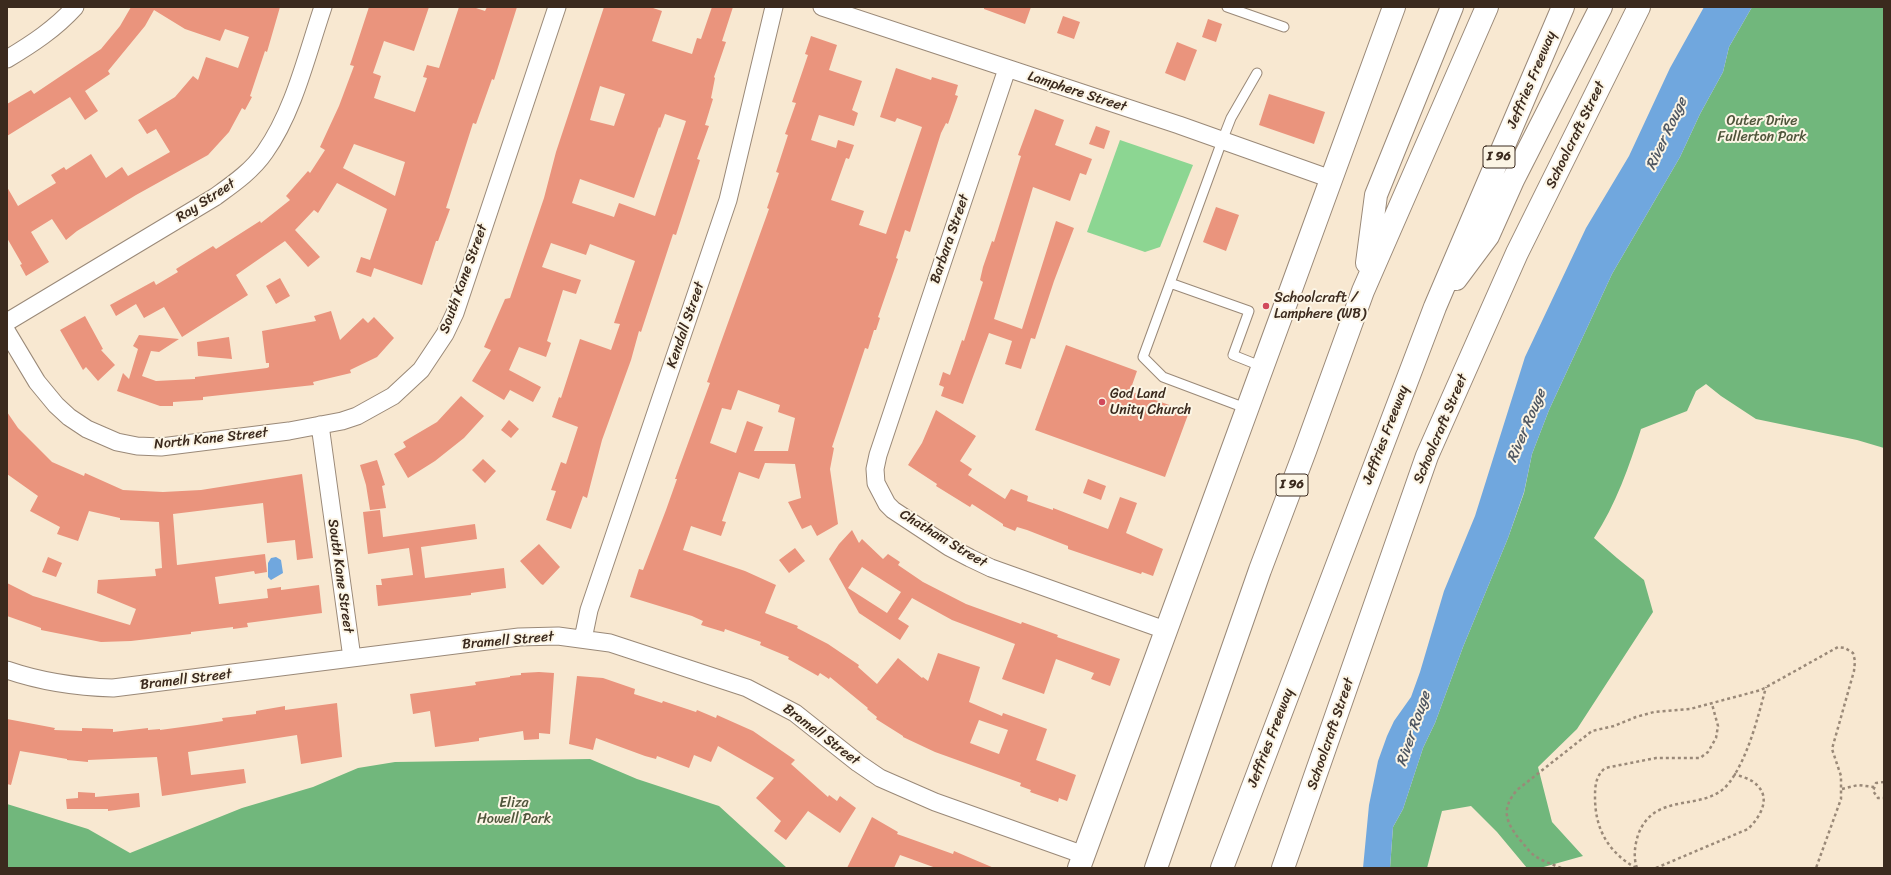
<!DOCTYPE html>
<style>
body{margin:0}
#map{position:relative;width:1891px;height:875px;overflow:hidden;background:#f8e8d1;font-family:Sriracha,sans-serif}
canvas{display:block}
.frame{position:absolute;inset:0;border:8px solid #3b2a1e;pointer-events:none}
</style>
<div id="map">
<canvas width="1891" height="875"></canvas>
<div class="frame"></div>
</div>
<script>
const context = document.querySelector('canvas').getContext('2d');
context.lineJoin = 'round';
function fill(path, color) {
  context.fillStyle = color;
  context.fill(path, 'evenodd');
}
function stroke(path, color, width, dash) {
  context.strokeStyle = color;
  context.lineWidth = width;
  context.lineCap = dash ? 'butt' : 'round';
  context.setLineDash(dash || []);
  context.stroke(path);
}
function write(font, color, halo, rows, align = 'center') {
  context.font = font + ' Sriracha,sans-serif';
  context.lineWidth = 4;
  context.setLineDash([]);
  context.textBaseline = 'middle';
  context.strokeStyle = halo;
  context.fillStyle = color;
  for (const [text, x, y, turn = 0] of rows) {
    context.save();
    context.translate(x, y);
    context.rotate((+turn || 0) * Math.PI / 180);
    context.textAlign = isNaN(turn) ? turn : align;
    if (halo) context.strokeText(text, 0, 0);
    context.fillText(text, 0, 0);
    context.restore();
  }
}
fill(new Path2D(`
 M1120,140L1193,165L1160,247L1145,252L1087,232Z`), '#8cd692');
fill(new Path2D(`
 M1752,7H1884V448L1857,440L1756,419L1721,396L1706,384L1696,391L1687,411L1641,429C1629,467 1616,504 1594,538L1617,558L1644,580L1653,612L1577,729L1538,767L1552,822L1583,856L1540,868H1527L1497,832L1471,806L1442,811L1427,868H1390L1393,827L1403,809L1423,748L1435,723L1463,647L1508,538L1524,493L1532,454L1549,410L1612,274L1680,157L1700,114L1723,72L1729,47Z
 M590,759L637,779L719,806L787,868H7V804L88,829L130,853L242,808L313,787L358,768L395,762Z`), '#71b77c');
fill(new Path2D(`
 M1704,7H1752L1729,47L1723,72L1700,114L1680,157L1612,274L1549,410L1532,454L1524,492L1508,538L1463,647L1435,723L1423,748L1403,809L1393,827L1390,868H1363L1369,805L1378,761L1387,736L1394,721L1411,697L1420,672L1444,591L1475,516L1525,357L1586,228L1629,156L1670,68Z
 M276,557L281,560L283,573L271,580L268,577V563L271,558Z`), '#70a7de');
fill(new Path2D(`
 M131,7H280L267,52L265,51L250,96L252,97L245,110L242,108L229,132L208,155L136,195L77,231L66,240L52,219L31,232L49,262L26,276L20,265L22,264L7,238V187L18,206L56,183L51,175L64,167L66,170L91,154L106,178L122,167L128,176L170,152L156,129L147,134L138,120L175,97L193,76L198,80L206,57L238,68L249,37L225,29L220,41L185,29L154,10L145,26L108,71L110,74L85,91L98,111L85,120L70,97L7,136V104L31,90L34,94L101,49L120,26Z
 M369,7H429L414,51L384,41L373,73L381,76L374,98L415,112L427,78L423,77L427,65L439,68L459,7H473L485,11L487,7H517L494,80L492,79L476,124L473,123L446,208L450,209L438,241H436L422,285L374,268L371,277L356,272L361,257L370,260L387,209L337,183L318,213L314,210L295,230L320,257L308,267L285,241L236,275L248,295L182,337L164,307L144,318L136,304L116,316L110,305L154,281L156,285L178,272L176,269L213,246L216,249L260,221L261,223L290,200L286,196L308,171L310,173L325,150L320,147L339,106L354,66L350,65ZM354,144L405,162L395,196L343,168Z
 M604,7H650L662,11L652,41L692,54L697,38L701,39L712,7H733L722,41L726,42L714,77L715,78L711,98L713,99L705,125L709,126L697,159L700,160L676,235L673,234L641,332L639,331L631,360L602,440L587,498L583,496L571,529L546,520L556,491L551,490L561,462L566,464L578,427L552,417L559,397L561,398L580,339L611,350L620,324L614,323L635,261L590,244L586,255L551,243L542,267L581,280L576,294L563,290L547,341L551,343L546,357L519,347L509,370L541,387L533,402L510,390L504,400L472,381L491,350L484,347L505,299L510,298L544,198L556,152ZM600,86L625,94L614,126L590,120ZM665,114L686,121L655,216L619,203L614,217L572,203L580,179L634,198L659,127L660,128Z
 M984,7H1031L1025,24L984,9Z
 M1063,16L1080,22L1074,39L1057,33Z
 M1208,19L1222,24L1216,42L1202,37Z
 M811,36L837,45L829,70L862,81L852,110L858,113L854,126L819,115L811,140L836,148L838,140L854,145L849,159L846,158L831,200L864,211L859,225L886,234L922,127L897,118L895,122L880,117L896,68L931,80L932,77L958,85L955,95L958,96L948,124L946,123L941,133L910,232L905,230L896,258L898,259L878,317L880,318L876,330H874L868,349L865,348L832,447L834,448L830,469L838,524L817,536L811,525L802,529L788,502L801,498L795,464L765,463L759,479L739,472L722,521L726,522L721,536L691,526L683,550L745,571L776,585L765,613L798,626L797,628L828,644L859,665L858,667L877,684L898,658L922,678L923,677L928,681L938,653L980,667L969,702L1002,716L1003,713L1047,729L1036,760L1076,775L1067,801L1059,798L1058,802L1030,792L1031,790L1020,786L1021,783L935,752L903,737V736L876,719L877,717L867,709L868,708L830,677L829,679L820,673L818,676L788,659L789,657L760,645L761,642L725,629L724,632L701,625L703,621L692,616L630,597L639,569L643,570L666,510L677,479H675L710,383L707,382L720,345L769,209L767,208L779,173L776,172L788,135L785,134L796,103L792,102L808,55L805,54ZM738,390L780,405L778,412L795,418L788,451H754L763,427L747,421L736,453L710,443L722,408L731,410ZM979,720L1008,730L999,754L970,743Z
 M1177,42L1197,50L1185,81L1165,73Z
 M1269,94L1325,112L1314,144L1259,125Z
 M1035,109L1064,120L1055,145L1092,159L1086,175L1080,173L1070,201L1033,187L994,319L1022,329L1056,221L1074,228L1054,281L1035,339L1031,338L1021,369L1005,364L1012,341L989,333L963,404L941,396L944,387L939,385L943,372L950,375L962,340L964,341L983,282L980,280L983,267L992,241L994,242L1021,156L1018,155Z
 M1096,126L1110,131L1104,149L1089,144Z
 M1216,207L1239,215L1226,251L1203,242Z
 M280,278L290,296L276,304L266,286Z
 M331,311L340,340L363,318L368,323L374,317L394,338L377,357L350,370L351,373L313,382L314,385L203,397V400L173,402V406H160L117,391L123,373L129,379L138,349L133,346L139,335L179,339L159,352L151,351L142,376L156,381L195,379V377L267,368L269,367V363H266L262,331L316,321L314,316Z
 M85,316L103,349L101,350L115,365L98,381L86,367L83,370L60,330Z
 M229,337L232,359L198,356L197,342Z
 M1066,345L1137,371L1130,391L1189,412L1165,477L1035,430Z
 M461,396L484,416L464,438L435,461L408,478L394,454L406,447L403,442L437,422Z
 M936,410L976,436L960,461L972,469L968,475L1005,499L1011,489L1028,496L1027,501L1053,510V508L1108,529L1120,497L1137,503L1126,533L1163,549L1153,576L1142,572L1141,574L1068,549V546L1027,530L1017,527L1015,531L1003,526V524L972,504L970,507L936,486L937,484L908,465L922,443Z
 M7,412L18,428L52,462L84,476L85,473L123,490L163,492L201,490L302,474L313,558L297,560L295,540L267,543L263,503L173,514L177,565L265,554L267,572L255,574L254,571L215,577L219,604L268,598L267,589L281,587V590L319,585L322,613L247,623L248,627L233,629V627L191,632V634L131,641L101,642L41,630V628L7,616V583L33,596L130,625L136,609L97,593L98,580L156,576L155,569L162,568L159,522L120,520V518L89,511L78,541L57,534L60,527L30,511L38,496L7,474Z
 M509,420L519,429L511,438L501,430Z
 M483,459L496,471L485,483L472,470Z
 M377,460L385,485L382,486L386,508L370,510L366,485L360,465Z
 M1088,479L1106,486L1101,500L1083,493Z
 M380,510L383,537L475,524L477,539L421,547L425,578L504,568L506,588L471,593V595L378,606L376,585H382L381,579L413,575L409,548L368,554L363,512Z
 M852,530L859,543L862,539L883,559L888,554L900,562L898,565L923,582L966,604L1021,624L1022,622L1058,635L1057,637L1120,659L1110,686L1091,679L1094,673L1056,659L1044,694L1002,679L1015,644L952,620L912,598L898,619L909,626L900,640L859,613L829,559L839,544ZM862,567L901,592L887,613L848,588Z
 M539,544L560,567L543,585L541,584L520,561Z
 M795,548L805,561L789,573L779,560Z
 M48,557L62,563L56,577L42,572Z
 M539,672L554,673L550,734L539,733V739L524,740L523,731L479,738V741L435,747L430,711L413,714L410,694L476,685L475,682L510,677V676L521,675V673Z
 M577,676L603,678L635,689L634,694L662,703L663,701L696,712L697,710L716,718L717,715L753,731L795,760L791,764L828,797L829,795L837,801L840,796L856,808L840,833L808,811L786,840L774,831L781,821L756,798L774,778L718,746L711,762L694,755L689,768L657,756L656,759L645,756L596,738L593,750L569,744Z
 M337,703L342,757L301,764L297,735L188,752L191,775L244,769L246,783L162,796L157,757L88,760V762L67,760V759L20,751L11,785L7,784V719L55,728L54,730L82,731V728L113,729V732L148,728V730L160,729V730L197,725L223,721L222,718L256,714V711L285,706V710Z
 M78,792L95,793V797L139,793L140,807L108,811V809H67L66,799L78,798Z
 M872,817L898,832L897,834L953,854L954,851L994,868H936L900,855L894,868H847Z`), '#ea947d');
const lane = new Path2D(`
 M1227,7L1284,27
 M1170,283L1249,311L1233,355L1263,367
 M1248,409L1163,377L1143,357L1222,141L1231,118L1257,73`);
const street = new Path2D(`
 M822,7L1179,125L1331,179
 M7,59C32,44 55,29 75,7
 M1007,69L878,455L875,469L876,483L887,504L893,510L949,547L970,558L991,568L1165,630
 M7,322L215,197C233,184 252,171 265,152C294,111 307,54 323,7
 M7,332L37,382L56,405L69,417L87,429L117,442L137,446L161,447L289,431L342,421L357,416L393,396L421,370L445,334L455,313L557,7
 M320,425L352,658
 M583,639L589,610L728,200L774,7
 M7,670C42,682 75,687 113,688L519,637L558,636L610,643L747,688L795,713L858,763L880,778L935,802L1084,855`);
const secondary = new Path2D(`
 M1079,868C1185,582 1289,294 1394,7
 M1283,868L1427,456L1517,253L1639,7`);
const highway = new Path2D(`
 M1367,263L1376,195L1452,7
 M1456,279L1488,236L1513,180L1601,7
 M1156,868L1260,570L1305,451L1363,291L1487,7
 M1222,868L1435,307L1563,7`);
stroke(lane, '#9a8978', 11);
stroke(street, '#9a8978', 19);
stroke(secondary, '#9a8978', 24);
stroke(highway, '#9a8978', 24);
stroke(new Path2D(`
 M1884,782L1876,783L1873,791L1878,798H1884
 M1842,789L1858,785L1874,787
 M1561,868C1552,864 1542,861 1535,856C1529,852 1525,845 1520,840C1505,821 1501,809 1517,790L1592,731L1614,726L1636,717L1654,712L1690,709L1761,690L1838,647L1845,648L1853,653L1855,661L1854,671L1832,749L1841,776V799L1816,868
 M1636,868C1608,852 1595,829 1595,797C1595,785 1596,776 1605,768L1656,758H1700L1708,752L1716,738L1718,726L1712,704
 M1637,868C1633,857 1635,845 1638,835C1655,789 1705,814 1729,783C1748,758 1758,717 1766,687
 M1656,868L1748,829C1762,815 1773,795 1752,781C1747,778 1740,776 1734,774`), '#9a8978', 2.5, [3, 3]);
stroke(lane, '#fff', 9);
stroke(street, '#fff', 17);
stroke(secondary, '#fff', 22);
stroke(highway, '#fff', 22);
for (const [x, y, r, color] of [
 [1266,306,4,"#d1495b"],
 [1102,402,4,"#d1495b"]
]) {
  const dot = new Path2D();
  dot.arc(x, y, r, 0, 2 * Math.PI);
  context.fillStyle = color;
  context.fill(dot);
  stroke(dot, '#fcf5e5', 1.5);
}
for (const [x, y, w] of [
 [1499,157,32],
 [1292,485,32]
]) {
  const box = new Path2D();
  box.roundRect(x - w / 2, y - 11, w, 22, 3);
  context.fillStyle = '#fcf5e5';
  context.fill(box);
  stroke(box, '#3b2a1e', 1);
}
write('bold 13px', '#3b2a1e', null, [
 ["I 96",1499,157],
 ["I 96",1292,485]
]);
write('14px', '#3b2a1e', '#fcf5e5', [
 ["Jeffries Freeway",1532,80,-67],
 ["Lamphere Street",1077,92,18],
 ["Schoolcraft Street",1576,135,-64],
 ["Ray Street",206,201,-33],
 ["Barbara Street",950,239,-71],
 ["South Kane Street",464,279,-70],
 ["Kendall Street",686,325,-71],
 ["Schoolcraft Street",1441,429,-67],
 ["Jeffries Freeway",1386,435,-69],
 ["North Kane Street",211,439,-6],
 ["Chatham Street",943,539,31],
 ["South Kane Street",340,576,82],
 ["Bramell Street",508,641,-5],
 ["Bramell Street",186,680,-7],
 ["Schoolcraft Street",1331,734,-71],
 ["Bramell Street",821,735,37],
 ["Jeffries Freeway",1271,738,-69]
]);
write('14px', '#4f553b', '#fcf5e5', [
 ["Outer Drive",1762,121],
 ["Fullerton Park",1762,137],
 ["Eliza",514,803],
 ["Howell Park",514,819]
]);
write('14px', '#3b2a1e', '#fcf5e5', [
 ["Schoolcraft /",1274,298],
 ["Lamphere (WB)",1274,314],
 ["God Land",1110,394],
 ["Unity Church",1110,410]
], 'left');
write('italic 15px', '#4e5661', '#fcf5e5', [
 ["River Rouge",1667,134,-65],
 ["River Rouge",1527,426,-67],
 ["River Rouge",1414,729,-71]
]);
</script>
